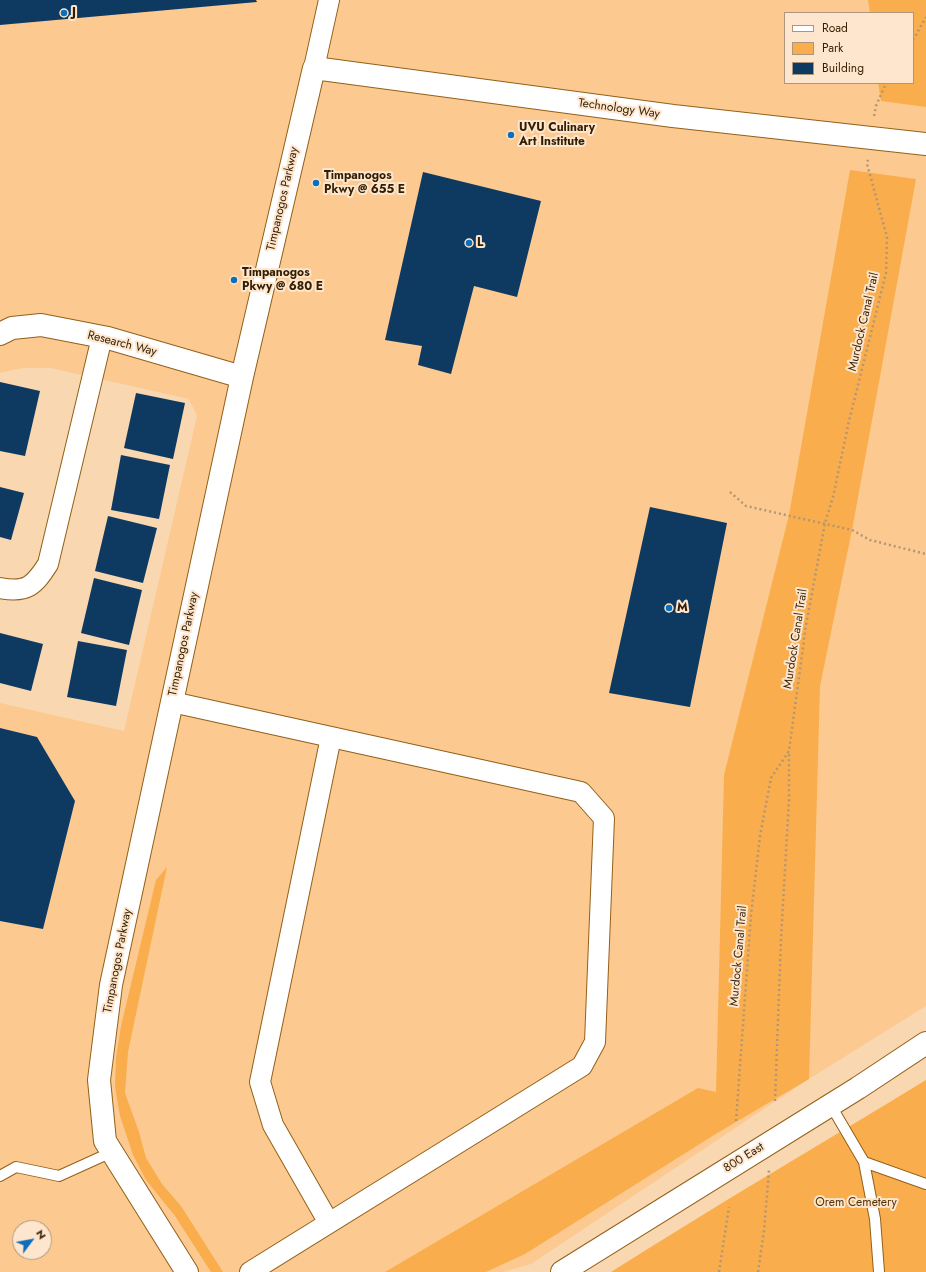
<!DOCTYPE html>
<style>
body{margin:0}
#map{position:relative;width:926px;height:1272px;overflow:hidden;background:#f9d7b0;font-family:Jost,sans-serif}
canvas{display:block}
.legend{position:absolute;left:784px;top:12px;width:130px;height:72px;box-sizing:border-box;background:#fde6cd;border:1px solid #ac967c;margin:0;padding:5px 7px;list-style:none;font-size:12px;color:#331e02}
.legend li{display:flex;align-items:center;gap:8px;height:20px}
.legend b{width:20px;border:1px solid #ac967c}
.north{position:absolute;left:12px;top:1220px;width:40px;height:40px;box-sizing:border-box;background:#fde6cd;border:1px solid #ac967c;border-radius:50%;rotate:58deg;font-size:11px;font-weight:700;line-height:16px;text-align:center;color:#331e02}
.north::after{content:'';display:block;margin:auto;width:14px;height:18px;background:#0e6eba;clip-path:polygon(50% 0,100% 100%,50% 72%,0 100%)}
</style>
<div id="map">
<canvas width="926" height="1272"></canvas>
<ul class="legend">
<li><b style="height:5px;background:#fff"></b>Road</li>
<li><b style="height:11px;background:#f9ad4c"></b>Park</li>
<li><b style="height:11px;background:#0e3a62"></b>Building</li>
</ul>
<div class="north">N</div>
</div>
<script>
const context = document.querySelector('canvas').getContext('2d');
context.lineJoin = 'round';
function fill(path, color) {
  context.fillStyle = color;
  context.fill(path, 'evenodd');
}
function stroke(path, color, width, dash) {
  context.strokeStyle = color;
  context.lineWidth = width;
  context.lineCap = dash ? 'butt' : 'round';
  context.setLineDash(dash || []);
  context.stroke(path);
}
function write(font, color, halo, rows, align = 'center') {
  context.font = font + ' Jost,sans-serif';
  context.lineWidth = 4;
  context.setLineDash([]);
  context.textBaseline = 'middle';
  context.strokeStyle = halo;
  context.fillStyle = color;
  for (const [text, x, y, turn = 0] of rows) {
    context.save();
    context.translate(x, y);
    context.rotate((+turn || 0) * Math.PI / 180);
    context.textAlign = isNaN(turn) ? turn : align;
    if (halo) context.strokeText(text, 0, 0);
    context.fillText(text, 0, 0);
    context.restore();
  }
}
fill(new Path2D(`
 M0,0H926V1006L809,1079L531,1264L503,1272H0V703L124,731L197,416L189,399L60,370L51,368H23L0,373ZM785,13H913V83H785ZM20,1228H44V1252H20Z`), '#fcca91');
fill(new Path2D(`
 M868,0H926V107L881,101L878,83H913V13H870Z
 M850,170L916,179L852,530L820,686L809,1079L714,1135L525,1254L486,1272H385L698,1088L716,1092L724,775L789,515Z
 M167,867L128,1052L125,1093L139,1132L146,1158L162,1184L181,1206L223,1272H211L175,1216L146,1180L133,1155L120,1116L115,1087L116,1058L121,1026L156,880Z
 M926,1080V1272H611C715,1206 821,1144 926,1080Z`), '#f9ad4c');
fill(new Path2D(`
 M0,0H256L257,2L0,25Z
 M423,172L541,201L517,297L474,286L451,374L418,365L422,346L385,340Z
 M0,382L40,391L25,456L0,451Z
 M136,393L185,403L173,459L124,448Z
 M121,455L170,465L159,519L111,510Z
 M0,487L24,493L11,540L0,537Z
 M650,507L727,523L690,707L609,693Z
 M108,516L157,528L143,583L95,571Z
 M94,578L142,590L129,645L81,633Z
 M0,633L43,644L31,691L0,683Z
 M78,641L127,650L116,706L67,697Z
 M0,728L37,737L75,801L43,929L0,921Z`), '#0e3a62');
const service = new Path2D(`
 M830,1104L864,1162L926,1184
 M864,1162L875,1219L879,1272
 M0,1176L16,1167L59,1176L112,1152`);
const minor = new Path2D(`
 M314,68L329,0
 M0,588C27,593 34,586 48,564L102,337
 M172,702L581,792L604,818L595,1042L582,1066L250,1272
 M329,1223L273,1125L260,1082L331,737`);
const tertiary = new Path2D(`
 M0,334L12,328L41,325L108,338L242,377
 M187,1272L105,1141L99,1080L111,985L242,377L314,68L673,116L926,144`);
const secondary = new Path2D(`
 M562,1272L858,1088L926,1043`);
stroke(service, '#936019', 12);
stroke(minor, '#936019', 22);
stroke(tertiary, '#936019', 24);
stroke(secondary, '#936019', 24);
stroke(new Path2D(`
 M913,40L926,17
 M874,116L876,106L886,83
 M730,492L746,506L852,530L870,540L926,554
 M775,1101L781,939L789,800V751
 M736,1121L751,915L760,836L771,778L789,751L806,625L825,523L833,497L849,421L886,273L887,237L867,164L868,159
 M719,1272L729,1207
 M758,1272L764,1231L769,1170`), '#b39673', 2.5, [2, 3]);
stroke(service, '#fff', 10);
stroke(minor, '#fff', 20);
stroke(tertiary, '#fff', 22);
stroke(secondary, '#fff', 22);
for (const [x, y, r, color] of [
 [64,13,4,"#0e6eba"],
 [511,135,4,"#0e6eba"],
 [316,183,4,"#0e6eba"],
 [469,243,4,"#0e6eba"],
 [234,280,4,"#0e6eba"],
 [669,608,4,"#0e6eba"]
]) {
  const dot = new Path2D();
  dot.arc(x, y, r, 0, 2 * Math.PI);
  context.fillStyle = color;
  context.fill(dot);
  stroke(dot, '#fde6cd', 1.5);
}
write('bold 12px', '#331e02', '#fde6cd', [
 ["J",72,13],
 ["UVU Culinary",519,128],
 ["Art Institute",519,142],
 ["Timpanogos",324,176],
 ["Pkwy @ 655 E",324,190],
 ["L",477,243],
 ["Timpanogos",242,273],
 ["Pkwy @ 680 E",242,287],
 ["M",677,608]
], 'left');
write('12px', '#331e02', '#fde6cd', [
 ["Technology Way",619,109,8],
 ["Timpanogos Parkway",283,199,-77],
 ["Murdock Canal Trail",864,322,-77],
 ["Research Way",122,344,14],
 ["Murdock Canal Trail",796,639,-81],
 ["Timpanogos Parkway",184,644,-78],
 ["Murdock Canal Trail",739,956,-85],
 ["Timpanogos Parkway",118,961,-79],
 ["800 East",744,1158,-32]
]);
write('12px', '#533407', '#fde6cd', [
 ["Orem Cemetery",856,1203]
]);
</script>
